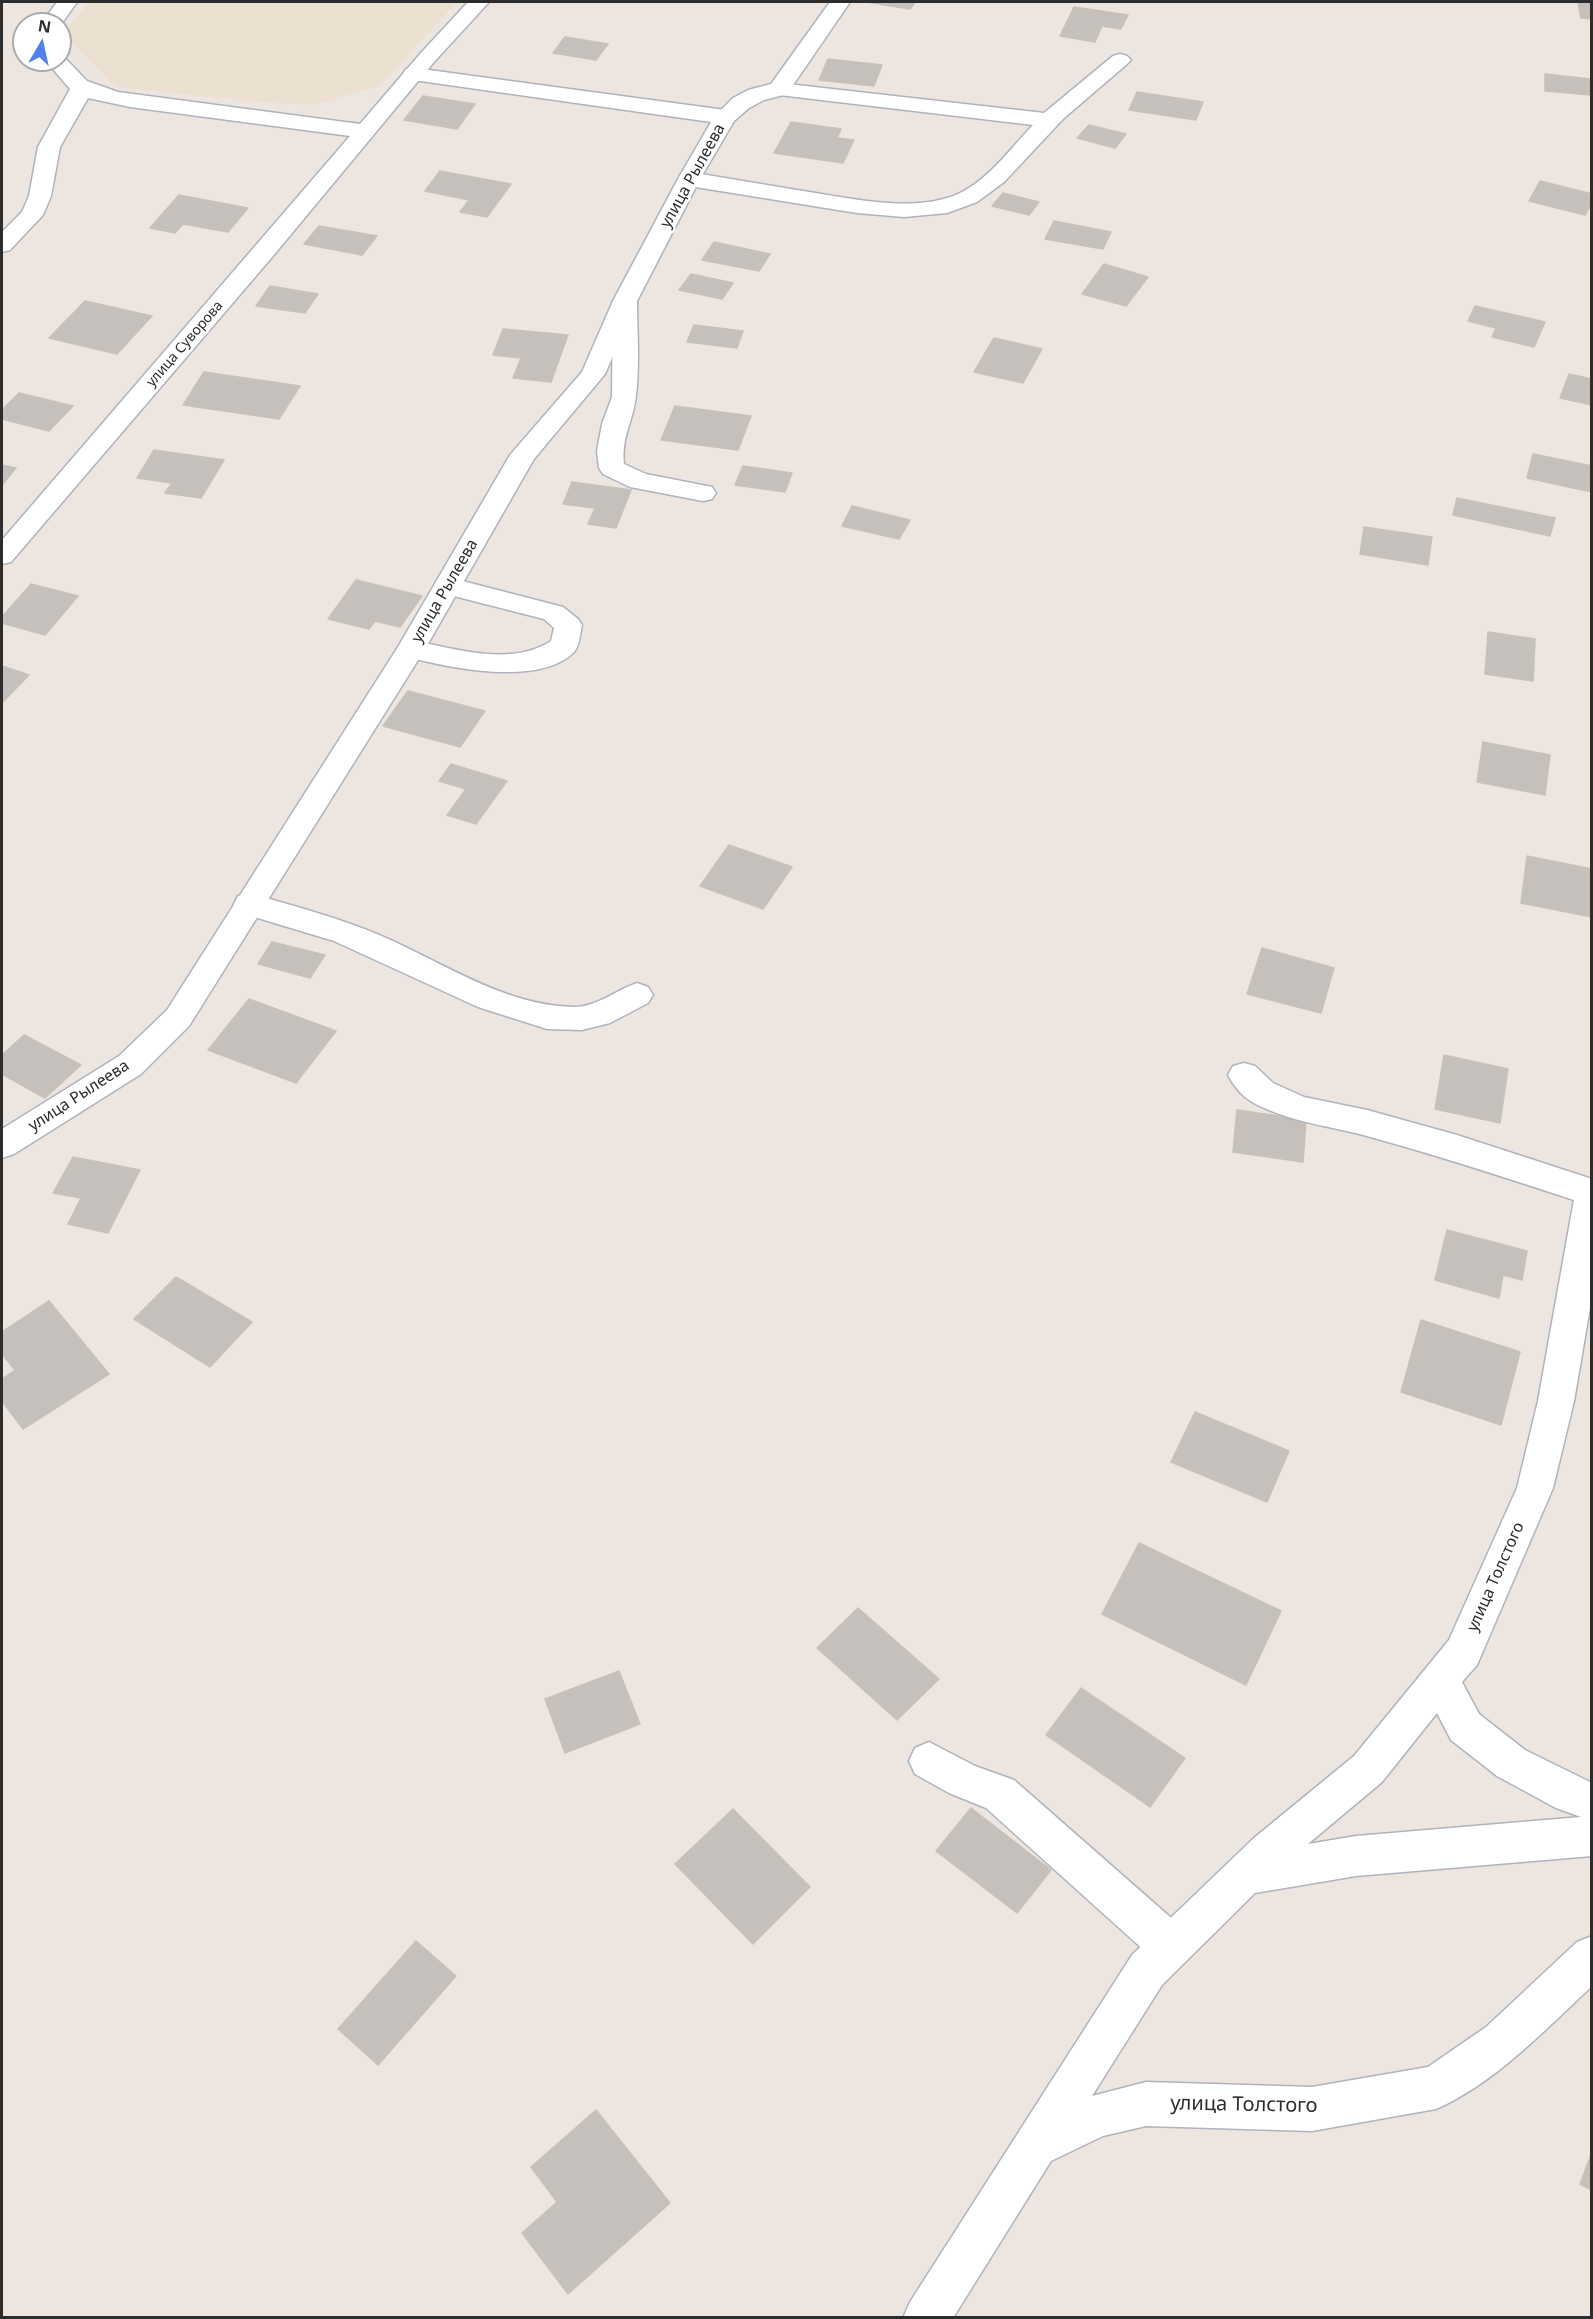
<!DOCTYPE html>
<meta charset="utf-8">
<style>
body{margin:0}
#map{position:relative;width:1593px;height:2319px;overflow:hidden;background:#ece5e0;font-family:"Noto Sans",sans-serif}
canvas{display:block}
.frame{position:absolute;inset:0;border:3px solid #2c2c2c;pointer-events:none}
.north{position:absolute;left:12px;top:12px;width:60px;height:60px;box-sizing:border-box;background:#fff;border:2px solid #ababab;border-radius:50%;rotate:9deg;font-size:16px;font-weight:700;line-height:24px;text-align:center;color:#2c2c2c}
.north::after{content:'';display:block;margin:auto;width:21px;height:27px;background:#5180e8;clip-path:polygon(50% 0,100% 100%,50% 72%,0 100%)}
</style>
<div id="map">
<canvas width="1593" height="2319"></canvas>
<div class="frame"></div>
<div class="north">N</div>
</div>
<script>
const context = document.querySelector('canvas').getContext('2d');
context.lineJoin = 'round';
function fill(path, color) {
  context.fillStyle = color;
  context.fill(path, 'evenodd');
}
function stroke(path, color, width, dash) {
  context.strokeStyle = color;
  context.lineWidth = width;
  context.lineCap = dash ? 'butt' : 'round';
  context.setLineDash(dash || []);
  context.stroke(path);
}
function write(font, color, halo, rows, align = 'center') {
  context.font = font + ' "Noto Sans",sans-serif';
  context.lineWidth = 5;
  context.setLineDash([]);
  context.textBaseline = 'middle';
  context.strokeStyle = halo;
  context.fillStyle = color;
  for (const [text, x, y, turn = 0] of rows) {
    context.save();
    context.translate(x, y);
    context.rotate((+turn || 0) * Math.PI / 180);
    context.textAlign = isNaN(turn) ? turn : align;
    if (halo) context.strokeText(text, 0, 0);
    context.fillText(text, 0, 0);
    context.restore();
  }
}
fill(new Path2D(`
 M89,2H457L379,86L312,105L261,102L116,87L63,34Z`), '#ece0d1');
const building = new Path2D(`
 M866,2H915L910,9Z
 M1578,2H1592V19L1581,18Z
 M1074,7L1128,15L1121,29L1102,26L1095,42L1060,36Z
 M565,37L608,44L596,60L553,53Z
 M828,59L882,65L874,86L819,80Z
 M1545,74L1590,79L1591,95L1545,91Z
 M1137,92L1203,102L1196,120L1129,110Z
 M423,96L475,104L457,129L404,120Z
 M791,122L841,129L837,138L854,140L843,163L774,153Z
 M1089,125L1126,134L1115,148L1077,138Z
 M440,171L511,184L487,217L460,212L469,200L425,191Z
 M1540,181L1592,194V203L1585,215L1529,201Z
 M1003,193L1039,202L1029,215L992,206Z
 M179,195L248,208L228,232L183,224L175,233L150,228Z
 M1054,221L1111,232L1103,249L1045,239Z
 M319,226L377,236L362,255L304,244Z
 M714,242L770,254L759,271L702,260Z
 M1104,264L1148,277L1126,306L1082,294Z
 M691,274L733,283L722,299L679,290Z
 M270,286L318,294L305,313L256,306Z
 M85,301L152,316L117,354L49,338Z
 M1475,306L1545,322L1534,347L1492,337L1496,328L1468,321Z
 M694,325L743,331L737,348L687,342Z
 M503,329L568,335L551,382L513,378L521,358L493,355Z
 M994,338L1042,349L1023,383L974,372Z
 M204,372L300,386L279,419L183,405Z
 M1569,374L1592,379V405L1560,398Z
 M19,393L73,406L49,431L2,419V410Z
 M675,406L751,416L738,450L661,440Z
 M154,450L224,460L201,498L165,493L172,483L137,478Z
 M1533,454L1592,466V492L1527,478Z
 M2,465L16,468L2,485Z
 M743,466L792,473L785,492L735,485Z
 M572,482L631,490L616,528L588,524L595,508L563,504Z
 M1457,498L1555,518L1550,536L1453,515Z
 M852,506L910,520L899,539L842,526Z
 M1364,527L1432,537L1428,565L1360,554Z
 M356,580L422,596L400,627L375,621L369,629L328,619Z
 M31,584L78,596L45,635L2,623V617Z
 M1488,632L1535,639L1533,681L1485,674Z
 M2,666L29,675L2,703Z
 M408,691L485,711L460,747L383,726Z
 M1483,742L1550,755L1545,795L1477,782Z
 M451,764L507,781L476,824L447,815L466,789L439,781Z
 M729,845L792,867L763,909L700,886Z
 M1527,856L1592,869V917L1521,903Z
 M272,942L325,955L310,978L258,964Z
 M1262,948L1334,968L1321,1013L1247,994Z
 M249,999L336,1031L296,1083L208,1050Z
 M24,1035L81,1065L45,1098L2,1074V1055Z
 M1444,1055L1508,1069L1500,1123L1435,1109Z
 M1237,1110L1306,1120L1303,1162L1233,1152Z
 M73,1157L140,1170L108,1233L68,1224L81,1198L53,1193Z
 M1447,1230L1527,1251L1522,1280L1503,1275L1499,1298L1435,1280Z
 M176,1277L252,1322L210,1367L134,1319Z
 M49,1301L109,1374L23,1429L2,1401V1379L15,1370L2,1354V1332Z
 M1421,1320L1520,1352L1501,1425L1401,1392Z
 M1195,1412L1289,1451L1267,1502L1171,1462Z
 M1139,1543L1281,1611L1246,1685L1102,1614Z
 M858,1608L939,1679L897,1720L817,1648Z
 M619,1671L640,1724L565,1753L545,1699Z
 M1081,1688L1185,1758L1150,1807L1046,1735Z
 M971,1808L1051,1870L1017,1913L936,1851Z
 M733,1809L810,1887L753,1944L675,1864Z
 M416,1941L456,1976L378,2065L338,2029Z
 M596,2110L670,2203L568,2294L522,2233L557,2202L531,2167Z
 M1592,2152V2190L1580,2184Z`);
fill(building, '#c5c0bb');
stroke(building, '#c7c1b9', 1.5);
const lane = new Path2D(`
 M1120,54L1127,56L1131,60L1127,64L1064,118L1004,182L977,202L947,213L904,217L857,213L689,186L681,184L678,179L681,174L689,172C725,178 761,184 797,190C846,197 914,215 960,193C989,179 1011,148 1033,125L779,95L771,94L768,89L771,84L779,83L1044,113L1113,56Z
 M414,68L725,110L733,112L736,117L733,122L725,124L406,79L403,74L406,69Z
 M625,294L633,296L637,301C637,332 640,365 636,395C634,420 621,436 624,464L646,474L712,487L716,493L712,499L703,501L630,487L603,474L599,468L597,451L602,424L612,397L613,301L617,296Z
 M447,577L563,607L578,619L582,625C580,633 580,645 574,652C538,688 444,667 401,655L397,649L401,643L411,640C455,649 511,667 551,641L554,628L544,619L438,592L434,586L438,580Z
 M249,893C293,906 337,917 379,935C441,961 504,1006 574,1007C597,1007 616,990 637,983L648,987L653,995L648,1003L610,1023L582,1030L547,1029L478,1007L334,941L238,912L234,904L238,896Z
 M1244,1063L1255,1066L1273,1083L1304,1097L1367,1110L1457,1135L1592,1179V1206C1519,1182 1447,1158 1374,1138C1333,1126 1290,1123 1252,1102C1242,1096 1233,1085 1228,1075L1233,1066Z
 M929,1742L975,1766L1014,1780L1186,1931L1192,1946L1186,1961L1171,1967L1156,1961L986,1808L949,1793L915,1774L909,1761L915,1748Z`);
const street = new Path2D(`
 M57,2H77L60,26V24H41Z
 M468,2H489L434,62L273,256L11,562L2,564V540L350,136L130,107L88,98L60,147L51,196L43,215L10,250L2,252V232L22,212L29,196L38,147L70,89L45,60H60V55L63,56L87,81L118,92L360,124L420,54Z
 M830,2H850L787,94L764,100L749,108L734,121L700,179L637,301L605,374L534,459L425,649L189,1026L141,1074L14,1154L2,1158V1129L119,1056L167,1010L398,647L510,455L582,372L613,301L678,179L714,117L733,98L748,90L771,84Z
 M1592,1181V1296L1574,1401L1553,1488L1477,1665L1462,1682L1479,1714L1525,1750L1592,1783V1856L1356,1876L1255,1893L1162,1985L1092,2096L1146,2082L1312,2087L1428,2067L1486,2027L1577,1942L1592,1936V1986C1546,2029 1494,2084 1436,2109L1312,2131L1146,2126L1103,2136L1051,2161L953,2318H903L910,2302L1132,1955L1254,1838L1354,1756L1449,1640L1517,1488L1538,1401L1575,1194L1580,1184ZM1437,1713L1451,1740L1497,1776L1556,1808L1581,1817L1356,1836L1308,1844L1382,1782Z`);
stroke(lane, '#b0b3bb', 3);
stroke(street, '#b0b3bb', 3);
fill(lane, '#fff');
fill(street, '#fff');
write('14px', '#2c2c2c', '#fff', [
 ["улица Суворова",185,344,-49]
]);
write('16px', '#2c2c2c', '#fff', [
 ["улица Рылеева",693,176,-61],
 ["улица Рылеева",445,591,-60],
 ["улица Рылеева",79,1096,-33],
 ["улица Толстого",1496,1577,-66]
]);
write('20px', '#2c2c2c', '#fff', [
 ["улица Толстого",1244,2105,1]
]);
</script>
